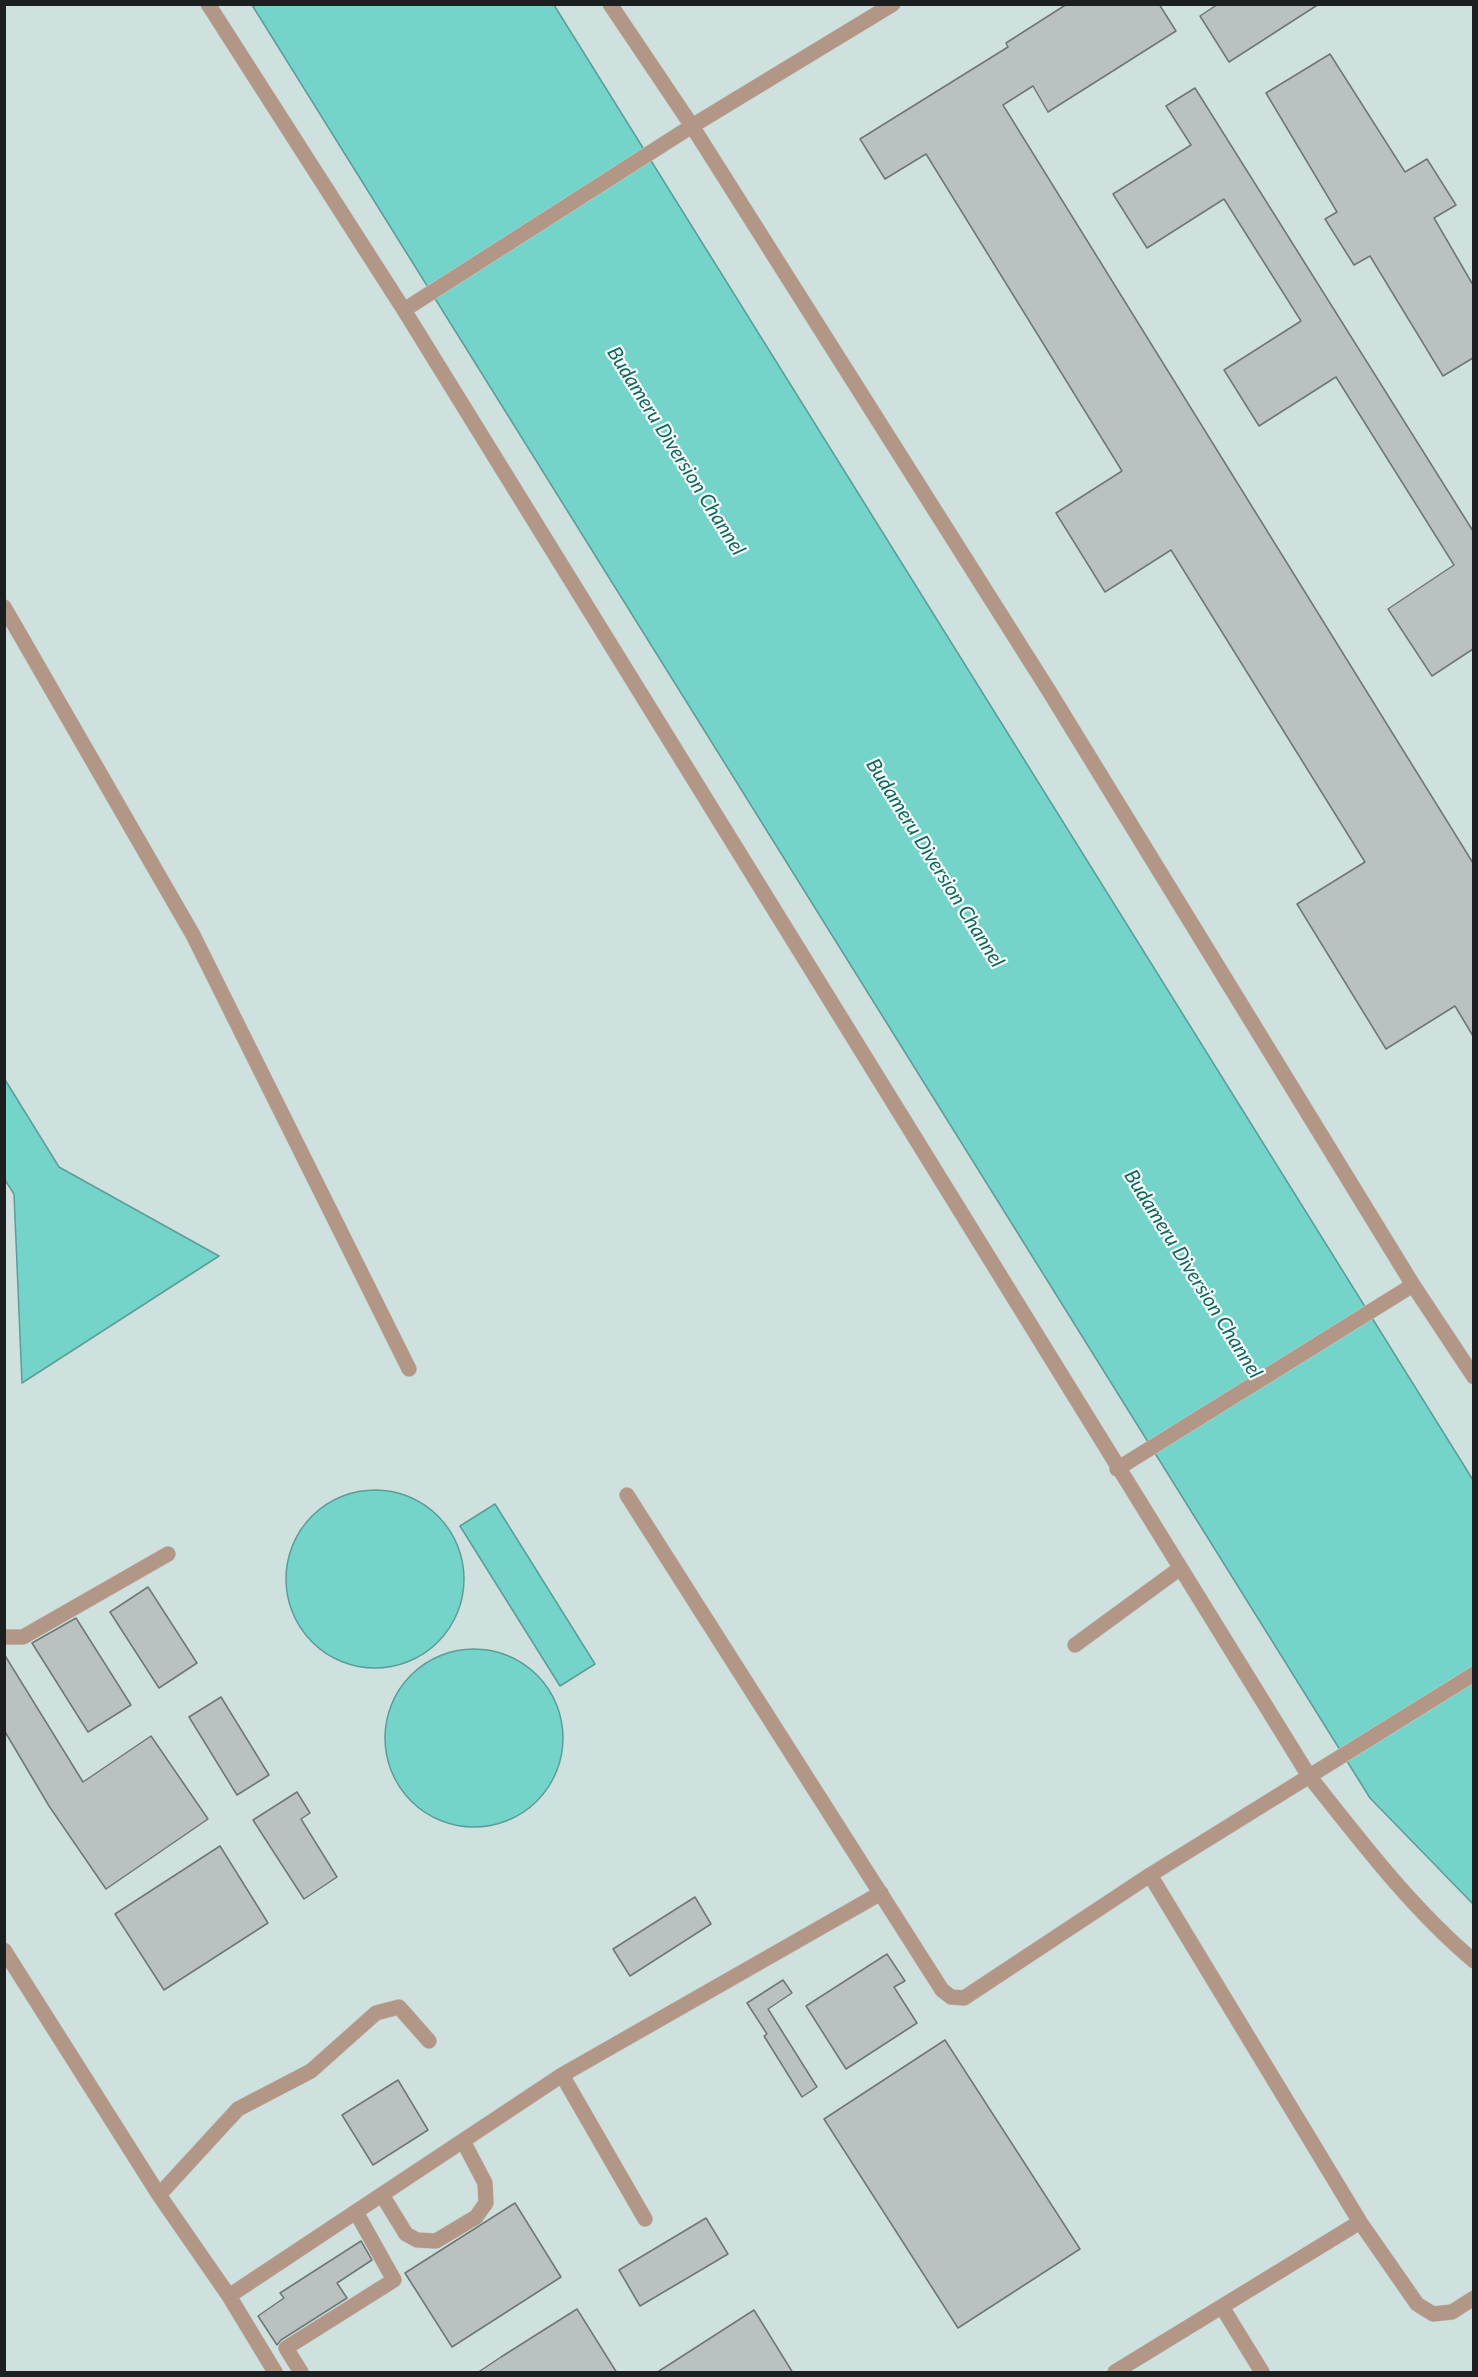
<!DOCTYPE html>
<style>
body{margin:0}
#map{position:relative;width:1478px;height:2377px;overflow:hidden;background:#e5eeed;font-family:Lato,sans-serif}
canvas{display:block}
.frame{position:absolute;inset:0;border:6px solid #1c1f1f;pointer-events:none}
</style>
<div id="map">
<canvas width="1478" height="2377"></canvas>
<div class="frame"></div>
</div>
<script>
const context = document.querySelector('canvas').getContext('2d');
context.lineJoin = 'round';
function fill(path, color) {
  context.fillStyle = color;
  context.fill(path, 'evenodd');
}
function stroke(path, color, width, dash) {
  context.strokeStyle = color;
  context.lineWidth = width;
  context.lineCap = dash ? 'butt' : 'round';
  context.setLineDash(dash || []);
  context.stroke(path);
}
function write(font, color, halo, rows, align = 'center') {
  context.font = font + ' Lato,sans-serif';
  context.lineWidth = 4.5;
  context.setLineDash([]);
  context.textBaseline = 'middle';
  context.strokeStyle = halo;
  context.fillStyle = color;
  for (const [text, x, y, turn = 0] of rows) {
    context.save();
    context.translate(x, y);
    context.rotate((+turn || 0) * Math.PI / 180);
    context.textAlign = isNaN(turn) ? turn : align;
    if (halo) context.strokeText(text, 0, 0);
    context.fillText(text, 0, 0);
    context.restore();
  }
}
fill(new Path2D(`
 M5,5H1473V2372H5Z`), '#cfe1df');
const water = new Path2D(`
 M252,5H554L1473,1480V1904L1370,1798Z
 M4,1078L59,1167L219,1256L22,1383L14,1194L5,1180Z
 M286 1579a89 89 0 1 1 178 0a89 89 0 1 1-178 0Z
 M495,1504L595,1664L560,1686L460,1526Z
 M385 1738a89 89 0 1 1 178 0a89 89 0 1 1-178 0Z`);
fill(water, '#75d4ca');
stroke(water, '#5a9e97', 1.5);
const building = new Path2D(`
 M1067,4H1159L1176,31L1048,112L1033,86L1003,105L1473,863V1036L1455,1006L1386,1049L1297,904L1365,862L1171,550L1105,592L1056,513L1122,471L926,154L885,179L860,139L1008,47L1006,43Z
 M1218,4H1319L1229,62L1200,16Z
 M1330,54L1405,172L1427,159L1456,205L1434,218L1473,285V358L1443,376L1370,256L1354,265L1325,219L1337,212L1266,93Z
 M1195,88L1473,531V649L1432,676L1388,609L1454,565L1336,377L1259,426L1224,370L1301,321L1224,199L1147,248L1113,194L1191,145L1166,106Z
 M148,1587L197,1663L159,1688L110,1612Z
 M76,1618L131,1705L88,1732L32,1643Z
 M4,1654L83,1782L151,1736L208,1819L106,1889L49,1806L4,1730Z
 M221,1697L269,1775L237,1795L189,1717Z
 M297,1792L310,1813L301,1819L337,1877L304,1899L253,1820Z
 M220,1846L268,1923L164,1990L115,1914Z
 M695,1897L711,1924L630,1976L613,1949Z
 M887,1954L905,1981L894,1987L917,2023L846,2069L806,2006Z
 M783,1980L792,1993L768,2009L817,2087L802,2097L764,2036L767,2034L747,2003Z
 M945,2040L1080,2249L958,2328L824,2119Z
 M398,2080L428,2130L373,2165L342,2115Z
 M515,2203L561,2277L452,2347L405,2273Z
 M706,2218L728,2254L640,2306L619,2270Z
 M361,2241L372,2260L337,2283L347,2298L281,2340L277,2345L258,2316L284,2298L280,2293Z
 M577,2309L617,2373H477L501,2357Z
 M754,2310L793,2373H656Z`);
fill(building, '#b9c2c1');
stroke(building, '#6f7775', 1.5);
const minor = new Path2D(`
 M208,4L404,310L1309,1776C1360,1840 1411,1908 1474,1961
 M610,4L692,126L1049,691L1413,1285L1474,1377
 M404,310L692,126L893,4
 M4,607L193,935L409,1369
 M1117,1469L1413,1285
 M627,1495L942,1990L951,1997L964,1998L1150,1875L1474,1674
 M4,1637H23L168,1554
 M1075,1645L1179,1569
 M1150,1875L1360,2222L1417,2304L1433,2314L1452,2312L1474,2298
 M4,1950L159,2195L229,2296L275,2372
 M562,2075L645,2219
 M159,2195L238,2109L311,2071L376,2013L399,2007L429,2041
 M382,2195L406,2234L417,2240L436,2241L476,2217L486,2203L485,2183L463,2141
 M229,2296L562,2075L881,1893
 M1222,2307L1262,2372
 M301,2372L286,2348L394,2280L356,2212
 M1115,2372L1360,2222`);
stroke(minor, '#c1c9c8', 16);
stroke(minor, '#b39786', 15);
write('italic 20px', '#13635d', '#f3fcfa', [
 ["Budameru Diversion Channel",676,451,58],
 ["Budameru Diversion Channel",935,863,58],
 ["Budameru Diversion Channel",1193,1274,58]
]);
</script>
